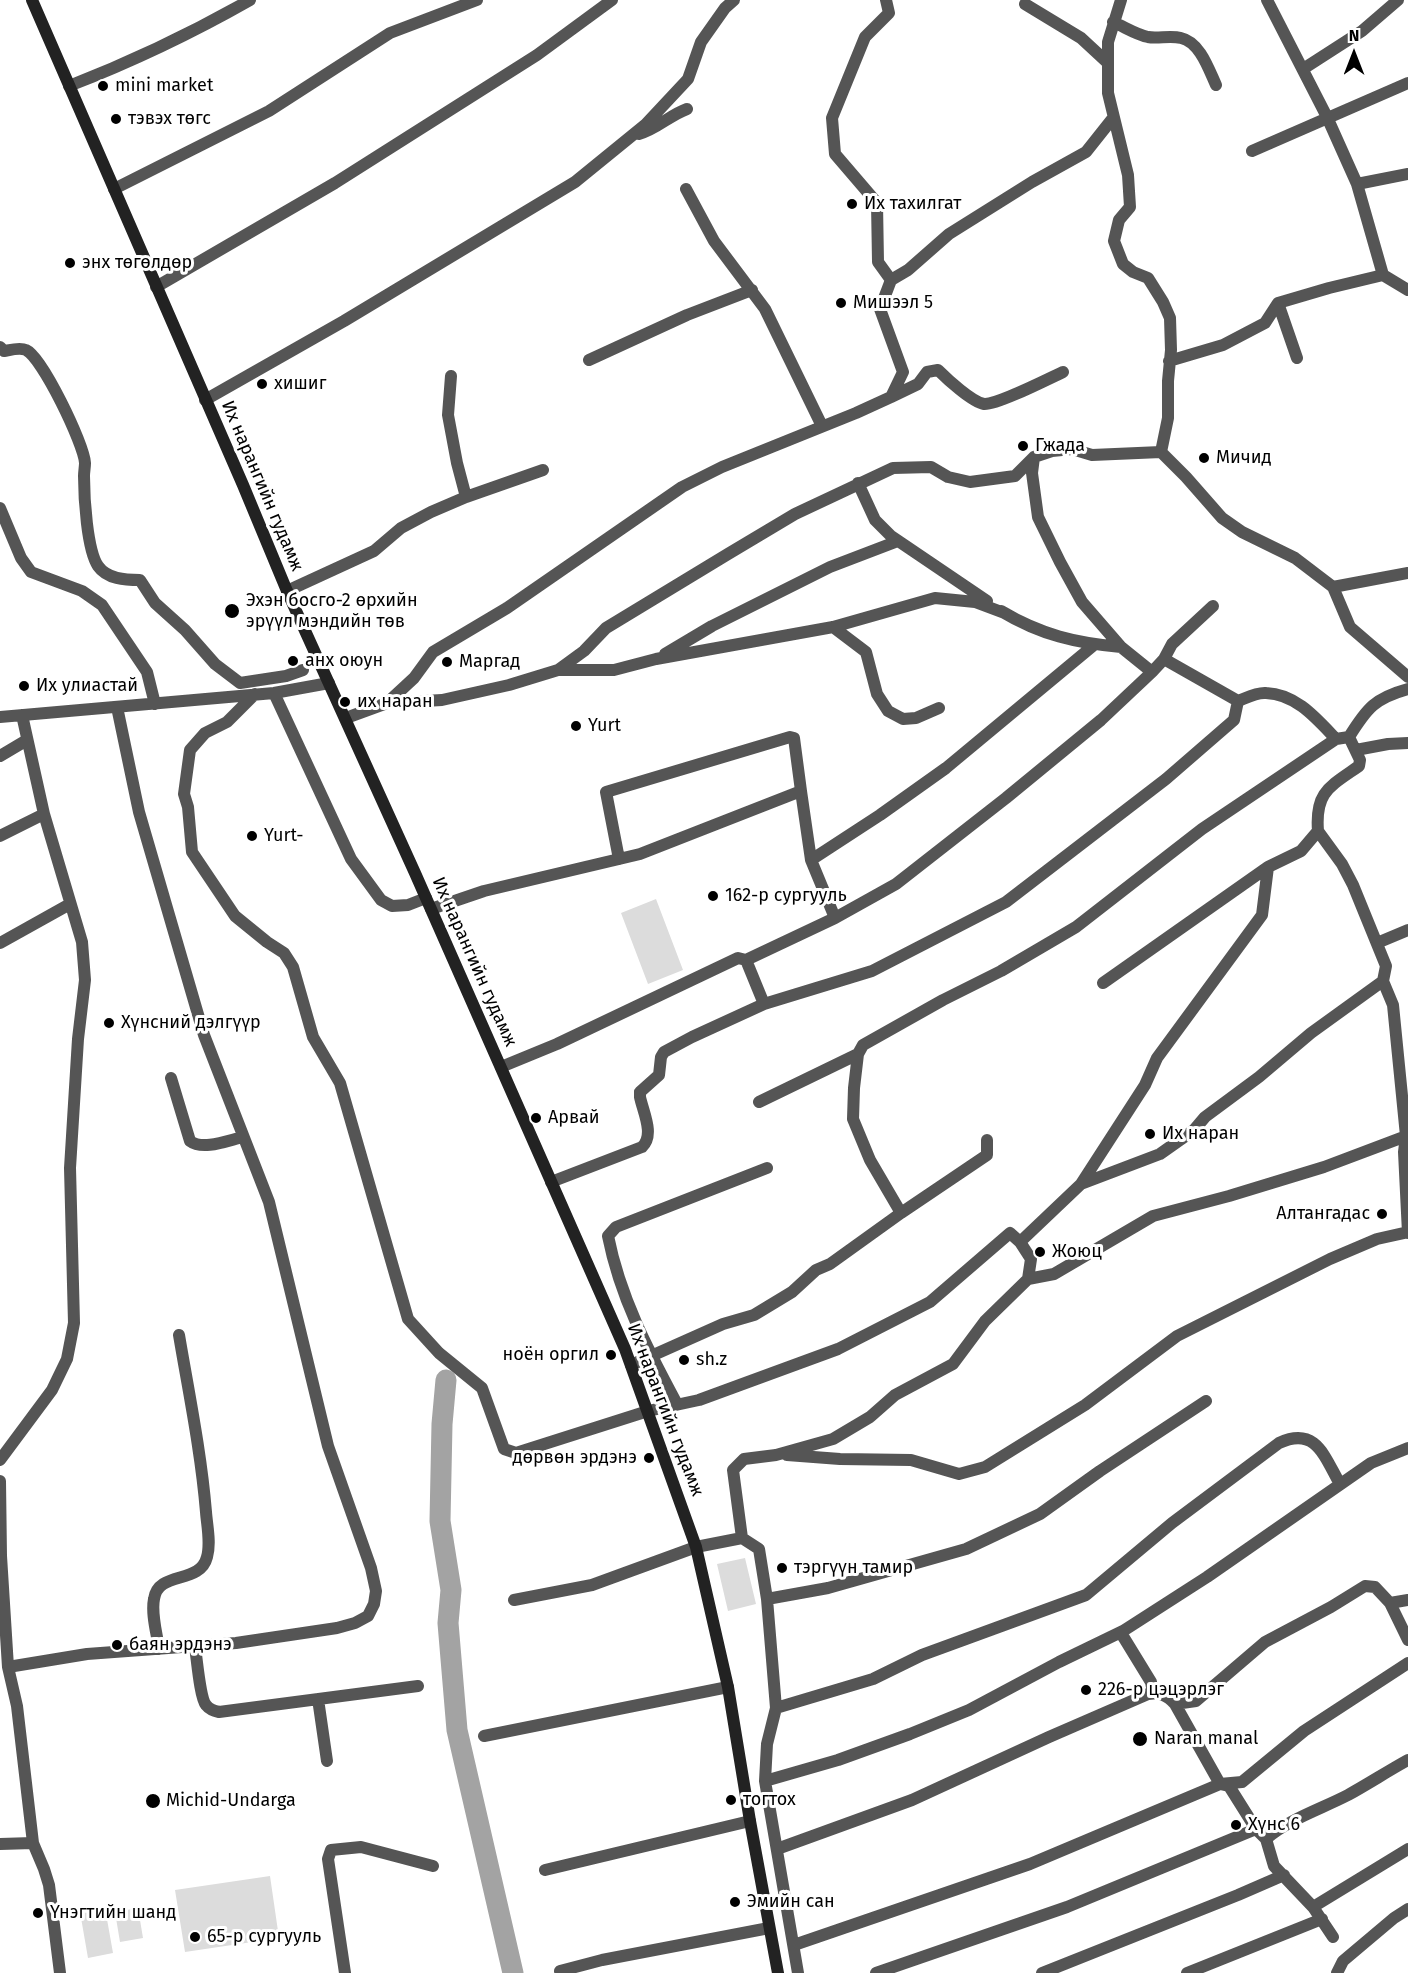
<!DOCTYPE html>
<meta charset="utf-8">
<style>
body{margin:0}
#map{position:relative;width:1408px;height:1973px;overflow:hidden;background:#fff;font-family:"Fira Sans",sans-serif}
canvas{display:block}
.north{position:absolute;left:1324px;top:24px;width:60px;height:60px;-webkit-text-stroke:4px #fff;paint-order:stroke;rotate:0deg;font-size:16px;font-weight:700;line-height:24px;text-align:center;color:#000}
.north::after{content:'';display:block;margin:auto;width:21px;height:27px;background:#000;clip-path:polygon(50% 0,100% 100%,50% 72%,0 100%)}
</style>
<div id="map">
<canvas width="1408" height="1973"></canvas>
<div class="north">N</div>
</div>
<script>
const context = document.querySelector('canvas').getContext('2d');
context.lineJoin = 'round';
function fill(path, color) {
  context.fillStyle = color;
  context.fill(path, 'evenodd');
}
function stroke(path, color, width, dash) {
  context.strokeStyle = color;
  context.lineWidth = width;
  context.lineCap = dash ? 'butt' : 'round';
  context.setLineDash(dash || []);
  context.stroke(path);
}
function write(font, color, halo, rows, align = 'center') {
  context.font = font + ' "Fira Sans",sans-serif';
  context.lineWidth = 6;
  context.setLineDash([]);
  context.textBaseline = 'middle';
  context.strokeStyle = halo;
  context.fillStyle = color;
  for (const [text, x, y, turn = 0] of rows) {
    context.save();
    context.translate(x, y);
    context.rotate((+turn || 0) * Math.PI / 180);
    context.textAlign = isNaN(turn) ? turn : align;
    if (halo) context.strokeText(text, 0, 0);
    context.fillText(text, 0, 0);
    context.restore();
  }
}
fill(new Path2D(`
 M656,899L683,970L648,984L621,913Z
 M745,1558L756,1604L728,1611L717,1564Z
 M270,1876L279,1938L185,1952L175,1890Z
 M105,1908L113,1953L88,1958L80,1912Z
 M138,1908L143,1938L120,1942L115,1912Z`), '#dcdcdc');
stroke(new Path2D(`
 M446,1380L442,1424L440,1521L451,1590L448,1623L457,1730L513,1973`), '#a3a3a3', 21);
stroke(new Path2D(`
 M886,0L889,13L865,37L832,118L835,154L877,203L878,262L891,280
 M1121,0L1108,42V93L1128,175L1130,207L1119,220L1114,241L1123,264L1133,272L1148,278L1163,302L1170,318L1171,350L1168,381V418L1161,452L1186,477L1222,518L1242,532L1295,558L1333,587L1408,573
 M1267,0L1327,117L1357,184L1383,275L1408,290
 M1025,4L1081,38L1108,63
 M1113,22C1125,27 1135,34 1148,37C1158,39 1170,35 1181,38C1200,42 1209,70 1216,85
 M1303,69L1362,31L1398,0
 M69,86C131,62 192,33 250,0
 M639,134C657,129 670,115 687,109
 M1252,151L1408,83
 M1357,184L1408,174
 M114,189L269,111L390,33L477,0
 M686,189L714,241L765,309L822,426
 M156,287L335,183L537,55L612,0
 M1278,303L1297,358
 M0,347L4,351C10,350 20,347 26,350C42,357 84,444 85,463C85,467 84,472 84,476C84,497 87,550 98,566C107,579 125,580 140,580L155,603L185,630L215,664L240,683L286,676L303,670
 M589,360L687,315L752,290
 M1169,361L1223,345L1265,323L1278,303L1329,288L1383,275
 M451,376L448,415L457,463L466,497
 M891,397L918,384L927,372L938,370C947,379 972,402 984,404C997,405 1048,379 1063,372
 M205,400L344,321L575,182L645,125L688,79L701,42L725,8L734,0
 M858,483L875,520L891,536L987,601
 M0,508L21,558L31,572L82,591L102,605L147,672L155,704
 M1333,587L1350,627L1408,677
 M287,591L374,551L401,528L431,512L466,497L543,470
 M1001,611C1041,635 1076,643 1121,647
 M833,627L866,652L877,694L888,711L903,719L916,718L939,708
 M665,654L712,626L830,567L898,541
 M1164,659L1172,644L1213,606
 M558,670H614L656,659L833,627L935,598L975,602L1007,614
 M274,693L351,859L381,900L392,906L408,905L426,898
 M255,694L227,722L205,733L190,750L184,794L188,807L192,852L235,916L267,942L284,953L293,967L313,1037L340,1083L408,1319L439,1353L482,1388L504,1449L516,1453L648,1411L699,1400L838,1349L930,1302L1010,1233L1020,1242
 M387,703L414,678L433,652L507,608L682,487L722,467L856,413L891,397L903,372L880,309L891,280L908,270L949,234L1032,182L1086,152L1113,118
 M0,717L274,693L329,683
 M346,718L387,703L442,700L509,685L558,670L584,651L606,628L728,554L795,514L893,468L931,467L948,477L970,482L1015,476L1034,457L1052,451L1072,449L1092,455L1161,452
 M1349,737C1367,708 1375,698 1408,689
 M1356,750L1388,744L1408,743
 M0,756L27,740
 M801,791L811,860
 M1318,831L1342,864L1353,885L1386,966L1383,981L1393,1005L1406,1136L1404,1152L1408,1233
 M0,836L44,814
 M431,909L484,891L619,859L640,854L801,791L794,738L790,737L606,792L619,859
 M835,918L811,860L880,815L946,768L1094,645
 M0,943L70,904
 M1377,943L1408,930
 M746,960L764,1004
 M1103,983L1268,867
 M501,1067L557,1044L738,958L746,960L835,918L896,884L1006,798L1101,720L1152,672
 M171,1078L190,1141C203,1151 229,1140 243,1137
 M759,1102L858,1054
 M551,1182L642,1147C655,1135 643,1112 640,1097V1092L659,1075L661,1057L664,1052L692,1037L764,1004L872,971L1006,902L1166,779L1234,720L1238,701
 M1081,1184L1160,1154L1194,1130L1205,1117L1259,1077L1311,1033L1383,981
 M901,1213L987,1155V1140
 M1028,1279L1054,1274L1153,1216L1229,1196L1324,1167L1406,1136
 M631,1365L723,1324L754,1315L792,1292L816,1270L830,1264L901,1213L870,1160L853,1119L854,1088L858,1054L863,1045L943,1000L1001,971L1076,927L1202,829L1336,739
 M677,1404C648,1350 620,1297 608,1236L616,1227L767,1168
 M787,1455L840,1459L911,1460L959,1474L985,1467L1085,1405L1177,1336L1330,1259L1377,1239L1408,1232
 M0,1460L52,1390L67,1359L74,1323L70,1168L78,1039L85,980L82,942L44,814L22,715
 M0,1481L1,1556L8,1667L17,1706L33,1843L44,1869L49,1885L60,1973
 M742,1538L733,1470L744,1459L776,1455L833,1439L870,1417L895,1395L953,1364L985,1321L1028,1279L1031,1259L1020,1242L1081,1184L1145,1085L1157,1058L1262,915L1268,867L1301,851L1318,831C1315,792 1329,787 1359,766L1360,760L1349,737L1336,739C1316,718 1296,694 1266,693C1257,692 1246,698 1238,701L1164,659L1152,672L1121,647L1082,602L1060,562L1038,517L1032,473L1034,457
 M767,1599L828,1588L966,1549L1040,1514L1100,1471L1206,1401
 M514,1600L592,1585L696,1547L742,1538L759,1549L767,1599L776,1708L767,1744L765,1781L798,1973
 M1390,1603L1408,1640
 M1121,1633L1151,1682L1153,1693
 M195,1647C197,1659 200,1698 206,1705C210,1710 214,1711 219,1712L418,1686
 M159,1649C157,1634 151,1614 154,1599C158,1570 200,1585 207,1557C211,1543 207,1526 206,1512C201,1452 189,1394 179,1335
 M8,1667L87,1654L236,1643L337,1628L355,1623L368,1616L374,1604L376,1591L371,1568L328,1446L269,1202L204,1035L139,812L117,707
 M318,1699L327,1761
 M1175,1704L1220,1784L1229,1786L1256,1829L1266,1839L1274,1866L1313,1907L1333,1937
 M776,1708L873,1679L922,1655L1086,1595L1172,1523L1279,1443C1316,1426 1324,1456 1340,1484
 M484,1736L728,1687
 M765,1781L838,1760L910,1734L969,1710L1059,1662L1123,1631L1207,1577L1371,1463L1408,1448
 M1266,1839C1289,1819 1321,1809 1348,1795C1368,1784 1388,1771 1408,1760
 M0,1844L33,1843
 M777,1849L912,1800L1049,1737L1148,1694C1159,1692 1167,1695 1175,1704L1196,1701L1265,1642L1331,1607L1365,1586L1375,1587L1390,1603L1408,1600
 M545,1870L750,1821
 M1313,1907L1408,1849
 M794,1945L1030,1864L1220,1784L1242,1782L1304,1731L1408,1663
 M560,1971L602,1960L769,1928
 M345,1973L328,1859L331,1850L361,1847L433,1866
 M876,1973L1067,1907L1256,1829
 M1042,1973L1238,1895L1284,1875
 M1187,1973L1322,1919
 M1337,1973L1343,1961L1394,1918L1408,1909`), '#555', 12);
stroke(new Path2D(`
 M32,0L243,485L287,591L415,873L625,1349L696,1547L728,1687L750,1821L778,1973`), '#222', 12);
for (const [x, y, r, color] of [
 [103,86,6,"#000"],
 [116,119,6,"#000"],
 [852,204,6,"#000"],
 [70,263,6,"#000"],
 [841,303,6,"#000"],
 [262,384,6,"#000"],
 [1023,446,6,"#000"],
 [1204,458,6,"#000"],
 [232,611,8,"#000"],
 [293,661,6,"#000"],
 [447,662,6,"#000"],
 [24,686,6,"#000"],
 [345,702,6,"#000"],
 [576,726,6,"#000"],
 [252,836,6,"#000"],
 [713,896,6,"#000"],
 [109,1023,6,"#000"],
 [536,1118,6,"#000"],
 [1150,1134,6,"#000"],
 [1382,1214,6,"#000"],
 [1040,1252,6,"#000"],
 [611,1355,6,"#000"],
 [684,1360,6,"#000"],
 [649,1458,6,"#000"],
 [782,1568,6,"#000"],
 [117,1645,6,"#000"],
 [1086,1690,6,"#000"],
 [1140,1739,8,"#000"],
 [731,1800,6,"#000"],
 [153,1801,8,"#000"],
 [1236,1825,6,"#000"],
 [735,1902,6,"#000"],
 [38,1913,6,"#000"],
 [195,1937,6,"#000"]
]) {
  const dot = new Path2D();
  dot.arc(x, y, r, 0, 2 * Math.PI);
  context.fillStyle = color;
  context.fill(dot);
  stroke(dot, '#fff', 2);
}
write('18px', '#000', '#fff', [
 ["mini market",115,86],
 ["тэвэх төгс",128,119],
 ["Их тахилгат",864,204],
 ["энх төгөлдөр",82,263],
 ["Мишээл 5",853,303],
 ["хишиг",274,384],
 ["Гжада",1035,446],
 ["Мичид",1216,458],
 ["Эхэн босго-2 өрхийн",246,601],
 ["эрүүл мэндийн төв",246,622],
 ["анх оюун",305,661],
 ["Маргад",459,662],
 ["Их улиастай",36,686],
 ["их наран",357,702],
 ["Yurt",588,726],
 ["Yurt-",264,836],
 ["162-р сургууль",725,896],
 ["Хүнсний дэлгүүр",121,1023],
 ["Арвай",548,1118],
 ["Их наран",1162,1134],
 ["Алтангадас",1370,1214,"right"],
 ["Жоюц",1052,1252],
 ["ноён оргил",599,1355,"right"],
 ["sh.z",696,1360],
 ["дөрвөн эрдэнэ",637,1458,"right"],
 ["тэргүүн тамир",794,1568],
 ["баян эрдэнэ",129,1645],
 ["226-р цэцэрлэг",1098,1690],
 ["Naran manal",1154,1739],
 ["тогтох",743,1800],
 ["Michid-Undarga",166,1801],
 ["Хүнс 6",1248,1825],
 ["Эмийн сан",747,1902],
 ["Үнэгтийн шанд",50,1913],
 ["65-р сургууль",207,1937]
], 'left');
write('18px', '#000', '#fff', [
 ["Их нарангийн гудамж",262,486,67],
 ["Их нарангийн гудамж",474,962,66],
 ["Их нарангийн гудамж",665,1410,69]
]);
</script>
